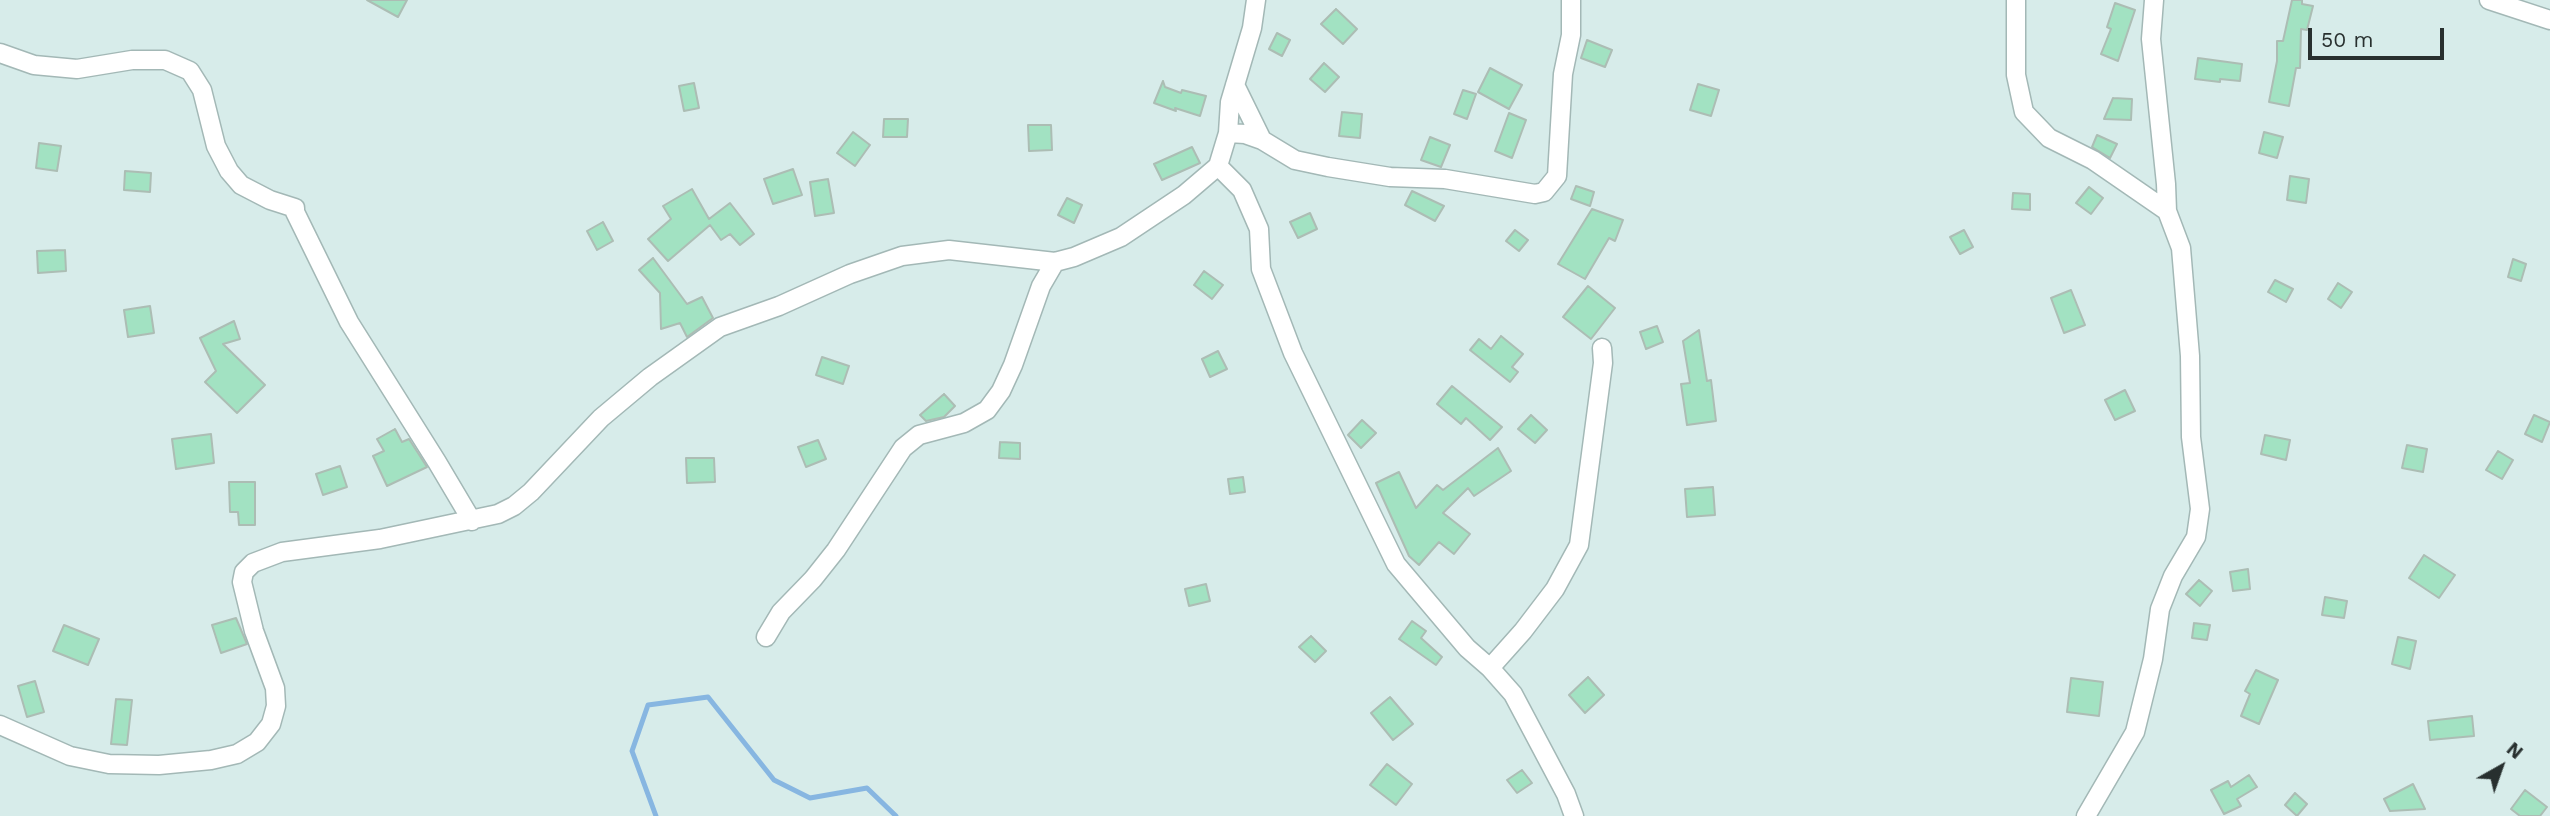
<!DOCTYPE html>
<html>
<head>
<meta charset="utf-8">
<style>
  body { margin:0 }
  #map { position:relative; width:2550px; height:816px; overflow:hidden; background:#d7ecea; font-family:"Work Sans",sans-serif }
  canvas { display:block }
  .north { position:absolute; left:2466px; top:732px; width:70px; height:70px; -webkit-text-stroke:5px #d7ecea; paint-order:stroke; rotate:40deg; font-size:19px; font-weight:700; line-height:28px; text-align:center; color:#28302f }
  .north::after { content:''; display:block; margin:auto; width:24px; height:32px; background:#28302f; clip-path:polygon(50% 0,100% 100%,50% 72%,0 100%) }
  .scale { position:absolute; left:2308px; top:28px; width:136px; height:32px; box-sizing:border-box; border:4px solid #28302f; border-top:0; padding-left:9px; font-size:21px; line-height:24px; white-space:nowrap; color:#28302f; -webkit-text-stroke:5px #d7ecea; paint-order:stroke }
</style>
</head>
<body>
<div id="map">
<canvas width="2550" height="816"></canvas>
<div class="north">N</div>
<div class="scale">50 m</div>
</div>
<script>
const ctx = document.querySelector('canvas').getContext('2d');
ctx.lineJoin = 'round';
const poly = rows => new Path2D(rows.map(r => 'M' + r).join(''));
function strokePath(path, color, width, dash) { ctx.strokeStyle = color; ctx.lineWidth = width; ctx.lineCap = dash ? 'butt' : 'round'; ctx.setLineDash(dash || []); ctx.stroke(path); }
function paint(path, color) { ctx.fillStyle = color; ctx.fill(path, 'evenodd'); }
strokePath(poly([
  [656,816,632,751,648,705,708,697,774,780,810,798,867,788,896,816]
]), '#87b6e1', 5);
const building = poly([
  [367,0,407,0,398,17,367,0],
  [2292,0,2302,0,2302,4,2313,6,2307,30,2301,29,2300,68,2296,68,2289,106,2269,102,2277,61,2277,41,2283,41,2292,0],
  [2115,3,2135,10,2118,61,2101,54,2111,29,2107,27,2115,3],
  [1336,9,1357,29,1343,44,1321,24,1336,9],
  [1277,33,1290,40,1282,56,1269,49,1277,33],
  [1587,40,1612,50,1605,67,1581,58,1587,40],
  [2198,58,2242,64,2240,81,2220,79,2220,82,2195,79,2198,58],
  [1324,63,1339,77,1325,92,1310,79,1324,63],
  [1490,68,1522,85,1509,109,1478,92,1490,68],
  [1163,81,1165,87,1181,93,1182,90,1206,96,1200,116,1175,108,1176,111,1154,103,1163,81],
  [694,83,699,108,684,111,679,86,694,83],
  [1698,84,1719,90,1711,116,1690,110,1698,84],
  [1463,90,1476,94,1467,119,1454,114,1463,90],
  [2113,98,2132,99,2131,120,2104,119,2113,98],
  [1342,112,1362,114,1360,138,1339,136,1342,112],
  [1509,113,1526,120,1512,158,1495,151,1509,113],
  [884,119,908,119,907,137,883,137,884,119],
  [1028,125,1051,125,1052,150,1029,151,1028,125],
  [853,132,870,145,855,166,837,153,853,132],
  [2264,132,2283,137,2277,158,2259,153,2264,132],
  [2097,135,2117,144,2110,158,2092,147,2097,135],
  [1430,137,1450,145,1441,167,1421,160,1430,137],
  [39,143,61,146,57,171,36,168,39,143],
  [1192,147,1200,163,1162,180,1154,164,1192,147],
  [793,169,802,195,773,204,764,179,793,169],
  [125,171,151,173,150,192,124,190,125,171],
  [2290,176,2309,179,2306,203,2287,200,2290,176],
  [828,179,834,213,815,216,810,182,828,179],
  [1576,186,1594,192,1590,206,1571,199,1576,186],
  [2089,187,2103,198,2091,214,2076,203,2089,187],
  [692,189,709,219,730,203,754,234,740,245,730,234,721,240,710,225,668,261,648,239,671,219,663,206,692,189],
  [1412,191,1444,206,1435,221,1405,205,1412,191],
  [2013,193,2030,194,2030,210,2012,209,2013,193],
  [1067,198,1082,205,1074,223,1058,215,1067,198],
  [1592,209,1623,220,1615,241,1609,238,1585,279,1558,264,1592,209],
  [1310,213,1317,229,1298,238,1290,222,1310,213],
  [603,222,613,241,597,250,587,231,603,222],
  [1515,230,1528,240,1519,251,1506,241,1515,230],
  [1964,230,1973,247,1960,254,1950,237,1964,230],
  [65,250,66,271,38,273,37,251,65,250],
  [653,258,687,304,702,297,713,318,687,337,680,323,661,329,660,293,639,270,653,258],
  [2513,259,2526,264,2521,281,2508,277,2513,259],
  [1204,271,1223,285,1212,299,1194,285,1204,271],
  [2275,280,2293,289,2286,302,2268,292,2275,280],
  [2338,283,2352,292,2341,308,2328,299,2338,283],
  [1588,286,1615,308,1591,339,1563,317,1588,286],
  [2071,290,2085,325,2064,333,2051,298,2071,290],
  [150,306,154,333,128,337,124,310,150,306],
  [234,321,240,339,223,344,265,385,237,413,205,382,216,371,200,338,234,321],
  [1657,326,1663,342,1646,349,1640,332,1657,326],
  [1699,330,1707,381,1711,380,1716,421,1687,425,1681,384,1690,383,1683,341,1699,330],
  [1501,336,1523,354,1512,367,1518,372,1510,382,1470,350,1479,339,1491,349,1501,336],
  [1218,351,1227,369,1210,377,1202,359,1218,351],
  [822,357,849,366,843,384,816,375,822,357],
  [1452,386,1502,427,1490,440,1466,418,1461,424,1437,404,1452,386],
  [2125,390,2135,411,2115,420,2105,400,2125,390],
  [944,394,955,406,944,417,926,421,920,415,944,394],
  [1531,415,1547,430,1535,443,1518,429,1531,415],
  [2534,415,2550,422,2542,442,2525,434,2534,415],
  [1362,420,1376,433,1361,448,1348,435,1362,420],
  [395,429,402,442,409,439,427,467,387,486,373,456,384,451,377,439,395,429],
  [211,434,214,463,176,469,172,439,211,434],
  [2265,435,2290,440,2286,460,2261,454,2265,435],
  [818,440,826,459,806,467,798,447,818,440],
  [1000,442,1020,443,1020,459,999,458,1000,442],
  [2407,445,2427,449,2423,472,2402,468,2407,445],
  [1498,448,1511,471,1474,496,1468,488,1443,513,1470,534,1454,554,1439,542,1419,565,1409,556,1376,483,1399,472,1416,508,1437,485,1443,490,1498,448],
  [2498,451,2513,460,2502,479,2486,470,2498,451],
  [686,458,714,458,715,482,687,483,686,458],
  [340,466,347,487,323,495,316,474,340,466],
  [1243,477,1245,492,1230,494,1228,479,1243,477],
  [229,482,255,482,255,525,239,525,238,512,230,512,229,482],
  [1713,487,1715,515,1687,517,1685,489,1713,487],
  [2424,555,2455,575,2439,598,2409,578,2424,555],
  [2248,569,2250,589,2233,591,2230,572,2248,569],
  [2199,580,2212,591,2200,606,2186,594,2199,580],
  [1206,584,1210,601,1189,606,1185,589,1206,584],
  [2325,597,2347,601,2344,618,2322,615,2325,597],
  [236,618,247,644,221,653,212,625,236,618],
  [1412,621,1426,631,1421,638,1442,657,1436,665,1399,639,1412,621],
  [2194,623,2210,625,2207,640,2192,638,2194,623],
  [64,625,99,639,88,665,53,651,64,625],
  [1311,636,1326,651,1315,662,1299,647,1311,636],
  [2398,637,2416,641,2410,669,2392,664,2398,637],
  [2256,670,2278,680,2259,724,2241,716,2250,694,2245,691,2256,670],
  [1588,677,1604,695,1585,713,1569,695,1588,677],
  [2071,678,2103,682,2099,716,2067,712,2071,678],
  [35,681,44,712,27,717,18,686,35,681],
  [1390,697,1413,724,1393,740,1371,713,1390,697],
  [116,699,132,700,127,745,111,744,116,699],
  [2472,716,2474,736,2430,740,2428,721,2472,716],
  [1387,764,1412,784,1396,805,1370,785,1387,764],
  [1522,770,1532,783,1517,793,1507,780,1522,770],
  [2249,775,2257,787,2237,799,2241,806,2224,814,2211,790,2228,781,2231,787,2249,775],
  [2413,784,2425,809,2390,811,2384,799,2413,784],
  [2525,790,2547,807,2540,816,2520,816,2511,809,2525,790],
  [2295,793,2307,804,2297,816,2285,805,2295,793]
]);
paint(building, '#a2e2c2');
strokePath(building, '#acbdb4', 2);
const minor = poly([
  [2016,0,2016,75,2024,112,2049,138,2093,160,2167,211],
  [2489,0,2550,20],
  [0,53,34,65,77,69,132,60,165,60,190,71,202,90,216,146,229,171,241,185,270,200,295,208,295,212,349,322,437,462,472,521],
  [1235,85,1262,140],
  [1228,133,1245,134,1262,140,1295,160,1328,167,1390,177,1445,179,1535,194,1544,192,1557,176,1563,74,1571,35,1571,0],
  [1218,166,1242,190,1259,229,1261,269,1293,353,1396,564,1467,648,1490,668,1513,694,1566,794,1574,816],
  [766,637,781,612,813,579,836,550,903,448,919,435,964,423,987,410,1001,391,1013,365,1041,286,1055,262],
  [1490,668,1523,631,1555,589,1579,545,1603,363,1602,348],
  [0,725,70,756,109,764,159,765,211,760,237,754,257,742,271,724,276,706,275,688,254,631,242,582,244,572,253,563,282,552,380,539,498,514,514,506,531,492,601,418,650,377,720,327,779,306,850,274,902,256,949,250,1055,262,1074,257,1121,237,1184,195,1218,166,1228,133,1230,102,1252,28,1256,0],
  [2086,816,2135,732,2153,659,2160,609,2173,576,2196,537,2200,509,2191,437,2190,356,2181,248,2167,211,2166,184,2151,39,2154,0]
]);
strokePath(minor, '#a3b8b6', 21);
strokePath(minor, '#fff', 18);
</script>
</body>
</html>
